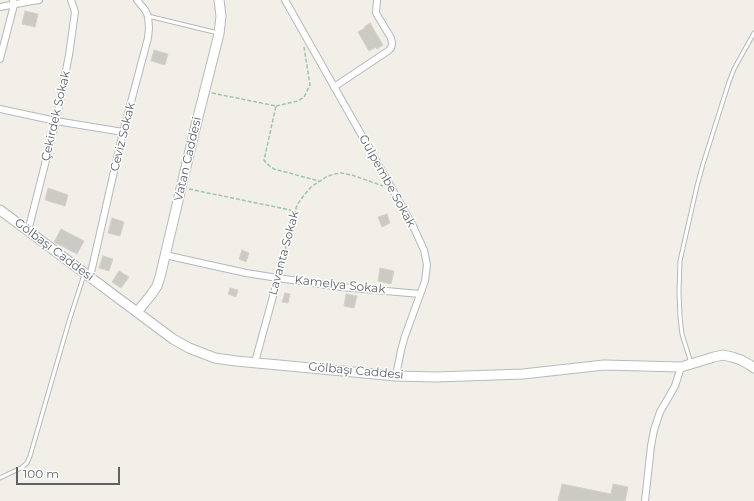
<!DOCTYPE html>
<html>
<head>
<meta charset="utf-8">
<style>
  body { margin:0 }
  #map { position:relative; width:754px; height:501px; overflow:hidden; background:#f1efe8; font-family:Montserrat,sans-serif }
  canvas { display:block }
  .scale { position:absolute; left:16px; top:467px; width:104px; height:18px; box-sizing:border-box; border:2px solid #5f6368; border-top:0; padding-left:5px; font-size:12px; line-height:14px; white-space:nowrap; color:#5f6368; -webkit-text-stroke:3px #fff; paint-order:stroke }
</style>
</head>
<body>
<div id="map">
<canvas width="754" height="501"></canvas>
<div class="scale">100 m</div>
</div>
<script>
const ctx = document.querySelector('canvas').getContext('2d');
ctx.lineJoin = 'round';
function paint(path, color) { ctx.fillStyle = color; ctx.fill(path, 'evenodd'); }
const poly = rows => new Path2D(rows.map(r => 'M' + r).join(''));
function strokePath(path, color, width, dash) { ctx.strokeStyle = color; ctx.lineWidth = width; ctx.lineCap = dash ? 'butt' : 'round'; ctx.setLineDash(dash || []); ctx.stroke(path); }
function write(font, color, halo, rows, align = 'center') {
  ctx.font = font + ' Montserrat,sans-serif'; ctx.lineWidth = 3; ctx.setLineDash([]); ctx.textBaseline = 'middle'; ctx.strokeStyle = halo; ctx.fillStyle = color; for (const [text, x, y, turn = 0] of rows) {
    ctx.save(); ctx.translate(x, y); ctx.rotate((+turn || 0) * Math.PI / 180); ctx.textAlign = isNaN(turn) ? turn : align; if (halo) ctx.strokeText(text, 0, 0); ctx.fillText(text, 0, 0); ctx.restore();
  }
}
const building = poly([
  [25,11,38,14,35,27,22,24,25,11],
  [370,23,383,45,377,49,376,47,369,51,358,32,365,28,364,27,370,23],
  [154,50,168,54,165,65,151,61,154,50],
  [48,188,68,195,65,206,45,200,48,188],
  [387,214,390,223,382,227,378,217,387,214],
  [112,218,124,222,120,236,108,233,112,218],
  [61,229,84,241,77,254,54,242,61,229],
  [242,250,249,253,246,262,239,259,242,250],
  [103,256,113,259,109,271,99,268,103,256],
  [380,268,394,271,391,284,378,281,380,268],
  [119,271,129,277,121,288,112,282,119,271],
  [230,288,238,290,236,297,228,294,230,288],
  [285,293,290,294,288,303,282,302,285,293],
  [346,294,357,296,354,308,344,306,346,294],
  [562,484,611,494,613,484,628,487,625,501,558,501,562,484]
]);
paint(building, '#cccac5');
strokePath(building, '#d6d1c6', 1);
const lane = poly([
  [148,16,218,33],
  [691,363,682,334,680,317,679,292,680,261,697,186,703,164,722,104,729,82,734,69,754,33],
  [0,478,21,468,27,463,30,456,70,318,84,275]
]);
const street = poly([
  [285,0,391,187,413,226,424,250,427,265,425,281,405,336,401,350,396,376],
  [0,7,32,1,39,0],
  [0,59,14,5,13,0],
  [334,87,388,51,391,48,392,44,391,38,376,13,377,0],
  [0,109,56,121,123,132],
  [28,231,56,121,69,55,75,12,71,0],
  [165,255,246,273,278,278,341,287,420,294],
  [90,277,123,132,148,38,149,28,148,16,145,10,137,0],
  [255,362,278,278],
  [645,501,651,446,654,430,660,412,675,386,681,367]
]);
const secondary = poly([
  [0,210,173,339,189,348,215,358,236,361,396,376,436,377,523,374,604,365,681,367,714,357,723,355,732,357,741,360,750,365,754,368],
  [137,312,151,295,157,286,160,277,195,129,219,34,221,16,219,0]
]);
strokePath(lane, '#b5b8bc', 5);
strokePath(street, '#b5b8bc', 8);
strokePath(secondary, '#b6babf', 11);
strokePath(poly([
  [212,93,276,106,264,160,267,164,274,169,319,181],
  [276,106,298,101,304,97,310,85,304,47],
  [189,189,295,211],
  [279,273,297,205,304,195,311,187,326,177,334,174,341,173,352,175,383,186]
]), '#9cc7a9', 1.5, [4, 2]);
strokePath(lane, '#fff', 3);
strokePath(street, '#fff', 6);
strokePath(secondary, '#fff', 9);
write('12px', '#5f6368', '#fff', [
  ["Çekirdek Sokak",56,116,-77],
  ["Ceviz Sokak",123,137,-76],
  ["Vatan Caddesi",188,159,-77],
  ["Gülpembe Sokak",387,181,61],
  ["Gölbaşı Caddesi",54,250,37],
  ["Lavanta Sokak",284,253,-75],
  ["Kamelya Sokak",340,285,6],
  ["Gölbaşı Caddesi",356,371,5]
]);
</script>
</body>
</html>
